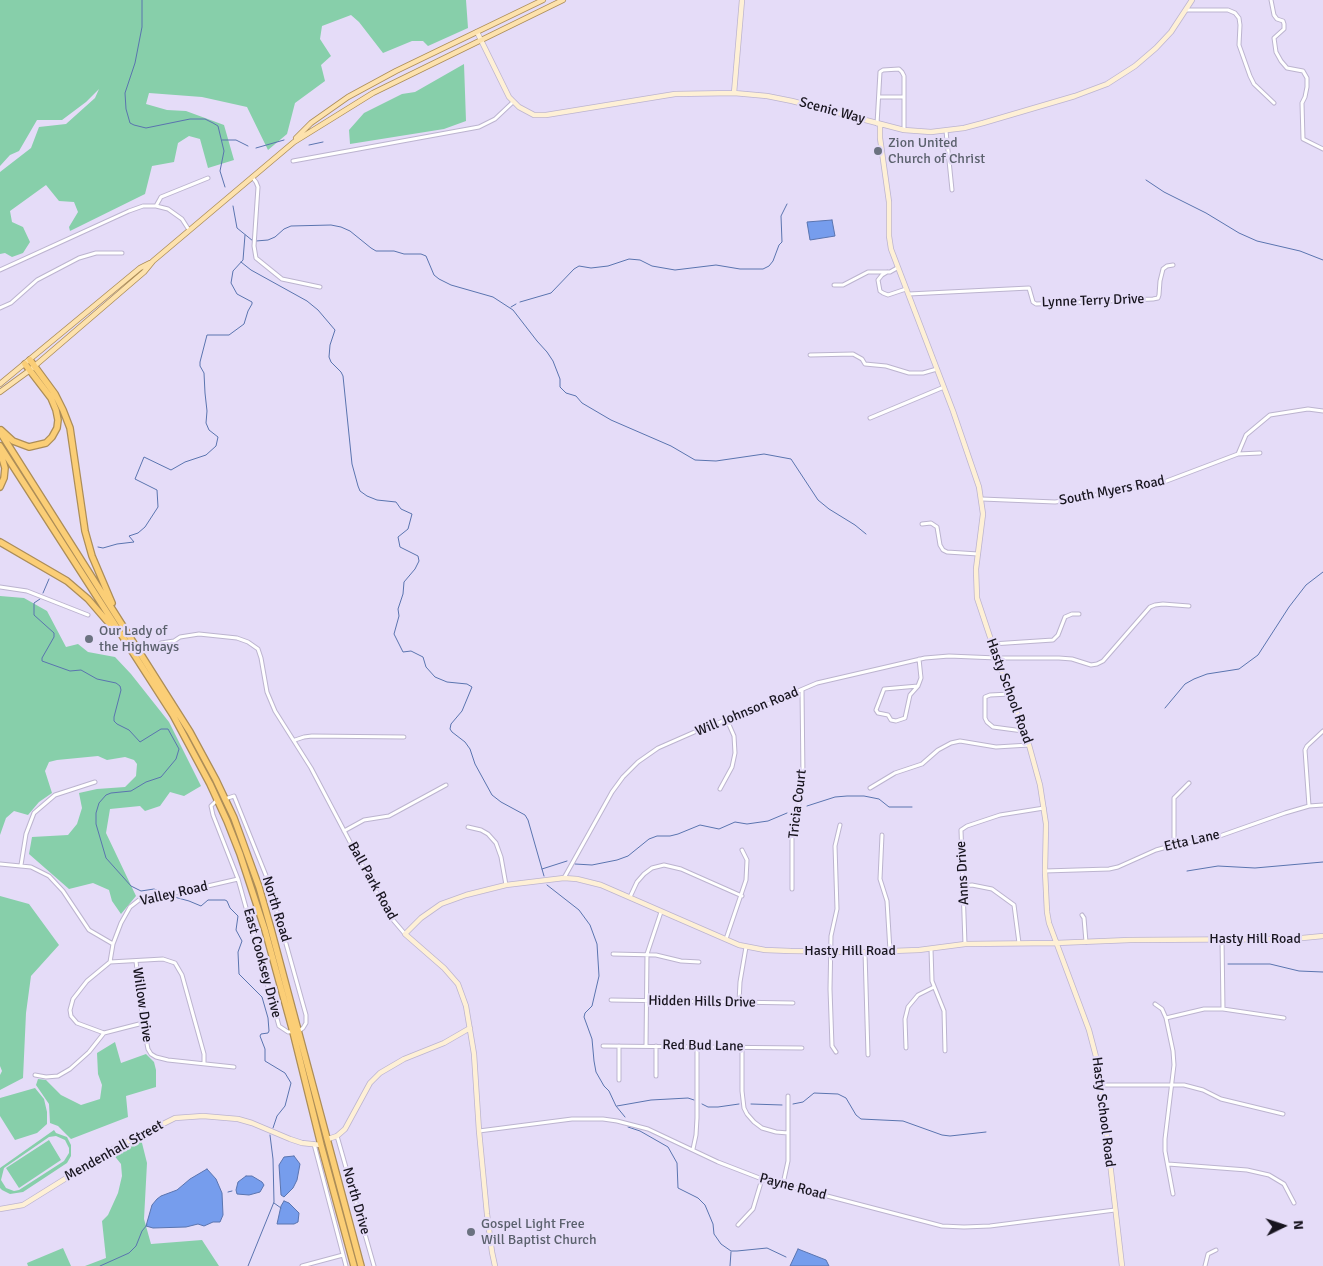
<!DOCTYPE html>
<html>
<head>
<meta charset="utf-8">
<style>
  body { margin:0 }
  #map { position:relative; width:1323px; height:1266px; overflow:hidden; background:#e5dcf8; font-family:Signika,sans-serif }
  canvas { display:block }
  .north { position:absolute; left:1258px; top:1201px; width:50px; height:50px; -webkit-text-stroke:4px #e5dcf8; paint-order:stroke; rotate:86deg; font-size:14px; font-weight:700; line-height:20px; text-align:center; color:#18151f }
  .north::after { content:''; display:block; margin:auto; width:18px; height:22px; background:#18151f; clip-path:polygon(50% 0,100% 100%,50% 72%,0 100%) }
</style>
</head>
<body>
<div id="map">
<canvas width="1323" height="1266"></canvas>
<div class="north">N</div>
</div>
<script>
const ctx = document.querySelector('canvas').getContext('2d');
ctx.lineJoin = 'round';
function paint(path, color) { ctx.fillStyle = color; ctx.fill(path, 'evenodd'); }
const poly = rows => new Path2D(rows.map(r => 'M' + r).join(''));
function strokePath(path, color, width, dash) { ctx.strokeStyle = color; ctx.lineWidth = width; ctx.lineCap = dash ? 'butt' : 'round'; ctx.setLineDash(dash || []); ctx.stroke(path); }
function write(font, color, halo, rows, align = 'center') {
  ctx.font = font + ' Signika,sans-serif'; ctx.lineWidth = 4.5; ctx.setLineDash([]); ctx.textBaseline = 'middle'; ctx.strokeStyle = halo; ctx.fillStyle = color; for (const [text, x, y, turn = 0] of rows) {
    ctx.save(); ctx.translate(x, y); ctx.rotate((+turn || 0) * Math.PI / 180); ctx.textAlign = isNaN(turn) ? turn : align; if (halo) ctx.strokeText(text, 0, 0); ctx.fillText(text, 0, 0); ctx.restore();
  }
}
paint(poly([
  [0,0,466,0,468,28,428,46,423,41,412,41,383,53,359,22,351,15,322,26,320,39,331,56,321,65,325,81,295,103,287,134,268,150,247,107,202,97,149,93,146,104,167,110,186,111,224,125,234,160,208,168,200,139,189,136,178,143,174,162,152,166,145,194,70,231,69,227,78,212,74,202,59,201,46,185,10,211,12,222,23,227,30,242,23,253,12,257,5,253,0,254,0,172,31,148,39,127,66,124,95,98,99,89,86,102,62,120,37,120,19,151,10,155,0,166],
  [464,64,466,121,444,129,350,144,349,130,364,113,402,94,415,92],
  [0,596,24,598,47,611,66,647,78,644,88,652,115,657,131,674,169,722,201,786,184,796,170,792,160,806,145,811,140,806,110,809,106,833,136,896,121,914,112,901,109,890,93,883,69,889,29,854,32,837,68,835,77,824,82,808,79,793,97,789,125,787,136,776,137,764,134,760,125,757,107,760,98,756,57,760,49,762,45,771,52,793,39,802,28,815,14,811,6,818,0,835],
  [0,896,29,904,59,945,31,976,26,1013,23,1078,0,1090,0,1075,2,1071,0,1066],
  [115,1042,121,1063,146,1054,154,1062,156,1070,156,1087,126,1096,128,1117,71,1139,58,1126,50,1123,49,1104,36,1085,38,1079,46,1080,61,1095,81,1105,100,1099,102,1085,98,1074,97,1053],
  [35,1088,44,1099,47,1112,47,1124,37,1133,15,1140,0,1116,0,1098],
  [54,1130,56,1133,67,1137,71,1145,71,1156,67,1163,23,1192,10,1194,2,1190,0,1188,0,1168],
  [56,1136,65,1140,69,1148,69,1153,64,1161,19,1190,14,1191,6,1188,1,1180,4,1168,49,1137],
  [141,1139,147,1163,144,1219,151,1244,202,1240,219,1266,85,1266,106,1258,102,1221,108,1215,118,1193,122,1176,121,1164,113,1154],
  [49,1140,61,1160,19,1188,6,1168],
  [63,1248,71,1266,28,1266,27,1263]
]), '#87cfaa');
const water = poly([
  [832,220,835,236,810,240,807,222,832,220],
  [294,1156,300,1164,297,1180,293,1188,284,1197,281,1195,279,1165,284,1157,294,1156],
  [207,1169,216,1179,222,1193,223,1215,220,1222,213,1222,204,1226,198,1224,186,1227,153,1228,146,1226,152,1205,157,1199,161,1196,177,1190,190,1179,207,1169],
  [246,1176,252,1176,262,1182,264,1185,260,1192,249,1195,237,1194,236,1190,238,1182,246,1176],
  [284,1201,289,1203,299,1213,298,1222,294,1224,277,1224,281,1206,284,1201],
  [798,1249,826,1260,829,1266,790,1266,798,1249]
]);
paint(water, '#769ded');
strokePath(water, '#5a74af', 1);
strokePath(poly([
  [142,0,142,27,135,63,125,93,126,109,130,123,134,125,146,128,190,119,205,119,213,123,218,126,224,151,220,171,225,187],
  [222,140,236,140,248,146],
  [309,145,323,142],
  [256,148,284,140],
  [1146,180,1164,192,1206,213,1239,233,1257,241,1300,251,1323,260],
  [233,206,237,228,253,241],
  [256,241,268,240,275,237,284,229,291,226,331,225,341,227,350,231,371,248,376,251,394,251,404,254,421,254,426,256,434,275,439,279,451,285,493,297,513,310,537,341,547,352,553,361,560,379,560,387,566,393,576,396,582,403,611,420,671,446,695,460,716,461,764,454,791,459,818,500,829,509,855,525,866,534],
  [241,262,251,270,307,301,318,310,335,330,330,345,329,357,331,362,341,372,343,376,352,464,358,486,360,491,367,496,377,500,396,502,401,509,412,514,408,529,398,537,400,547,418,556,419,561,415,569,404,582,403,594,398,609,399,616,394,634,403,652,411,651,423,657,426,667,435,677,447,682,467,684,472,687,462,711,451,724,450,729,452,732,465,742,470,749,475,764,492,795,501,802,525,815,528,820,544,876],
  [520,302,551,293,574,269,579,266,591,268,608,266,629,259,640,260,652,266,675,270,716,265,740,269,763,269,769,266,773,261,779,245,782,242,781,216,787,204],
  [511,307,516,304],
  [98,547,103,548,117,544,134,542,129,536,138,533,145,527,158,507,157,490,135,479,144,457,171,470,185,462,206,455,216,446,218,437,209,430,206,423,207,411,205,393,204,373,200,366,200,362,207,335,229,335,244,324,248,311,252,304,252,302,237,294,231,283,233,271,243,260,245,235],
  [43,593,49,579],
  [40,599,34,603,34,615,54,633,54,637,42,658,42,661,70,671,81,670,97,679,116,683,120,686,121,690,114,717,114,721,117,724,129,730,140,742,161,729,168,729,179,749,176,759,161,777,146,782,131,791,111,793,106,795,99,803,96,813,96,824,106,858,131,886,141,891,154,889,162,892],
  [1165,708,1185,684,1194,679,1207,674,1239,669,1258,655,1289,607,1306,585,1323,572],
  [807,806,835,797,847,796,864,796,879,799,889,807,912,807],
  [575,864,592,865,617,860,628,856,649,839,657,836,670,836,678,834,700,825,719,829,735,822,747,824,768,821,787,813],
  [542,869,567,861],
  [1187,871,1218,866,1255,868,1323,862],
  [547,885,579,910,590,925,597,944,599,976,592,1006,585,1013,584,1017,592,1039,594,1061,596,1072,604,1086,609,1091,616,1106,625,1117],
  [167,895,189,901,201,906,208,900,225,900,227,901,230,908,238,916,236,930,242,941,238,952,239,974,262,997,268,1018,269,1031,268,1033,261,1034,260,1036,265,1049,265,1061,285,1073,291,1083,285,1106,277,1116,273,1128],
  [1228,964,1270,964,1299,971,1323,972],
  [702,1104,708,1107,718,1107,739,1104],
  [751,1104,782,1105],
  [793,1104,803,1102,814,1093,838,1094,846,1098,856,1115,861,1119,903,1121,942,1135,950,1136,986,1132],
  [617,1106,651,1100,688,1098,694,1100],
  [628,1127,640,1131,668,1147,677,1163,678,1188,698,1198,705,1205,713,1224,714,1234,721,1244,731,1251,737,1251,767,1248,786,1257],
  [228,1192,232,1191],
  [274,1203,281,1208],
  [100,1266,129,1253,136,1246,142,1231,147,1225],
  [248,1266,274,1202,273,1159,270,1135],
  [730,1266,731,1252]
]), '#5a74af', 1);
const street = poly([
  [1271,0,1274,15,1277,19,1283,21,1284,24,1284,29,1274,38,1276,52,1281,61,1287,68,1303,71,1307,78,1307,87,1305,97,1302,103,1303,139,1323,149],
  [1187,10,1228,10,1235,13,1239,18,1240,25,1239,45,1250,76,1254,84,1274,103],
  [879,97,904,97],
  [877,124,880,72,883,70,899,69,902,72,904,76,904,130],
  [946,131,952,190],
  [293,161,479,127,495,119,513,102],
  [252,177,256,182,258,187,254,246,256,258,282,279,320,287],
  [156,206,161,197,208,178],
  [0,270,129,211,143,206,156,206,168,209,182,219,189,230],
  [887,272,882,275,878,280,880,291,883,293,888,295,906,289],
  [834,285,843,285,868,272,890,272,897,268],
  [909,294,1029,288,1033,302,1036,304,1153,299,1158,298,1159,295,1160,281,1163,269,1167,266,1173,265],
  [0,308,11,303,37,280,79,258,96,253,122,253],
  [810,355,853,354,862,359,865,364,886,366,909,373,923,373,937,369],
  [870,418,944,387],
  [1238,454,1246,435,1270,415,1308,409,1323,411],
  [982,499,1055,502,1070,500,1164,482,1238,454,1260,453],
  [922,524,931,523,937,527,940,545,943,550,947,552,978,554],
  [0,587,27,591,88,615],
  [161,643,174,641,180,637,199,634,237,638,248,642,258,649,261,658,267,692,275,711,311,768,388,914,405,934],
  [992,644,1053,640,1058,635,1065,617,1072,614,1079,614],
  [918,686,884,689,876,710,878,713,888,715,891,720,896,721,905,718,910,695,918,686,921,678,919,659],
  [1010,694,990,695,985,697,985,718,987,722,993,727,1023,731],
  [295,740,304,737,312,736,404,737],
  [870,788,895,773,922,764,938,750,951,743,960,741,996,747,1029,745],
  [720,789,732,767,735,753,734,736,727,720],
  [217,800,211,806,213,815,238,879,279,1026,288,1032,299,1031,303,1028,306,1023,306,1015,269,883,234,796,225,799],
  [1309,806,1305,750,1307,746,1323,731],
  [468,827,481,830,488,834,496,843,501,857,506,885],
  [344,831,364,820,389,816,446,785],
  [882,835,880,879,887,901,890,951],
  [1174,845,1174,798,1189,783],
  [0,864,31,867,49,876,63,891,89,930,113,944],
  [21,865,26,834,34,813,55,795,95,782],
  [1045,871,1109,869,1118,867,1156,850,1174,845,1214,838,1285,813,1309,806,1323,805],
  [564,878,612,792,623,777,638,762,658,748,699,730,763,706,817,683,925,658,949,656,997,658,1059,658,1072,659,1091,665,1097,664,1103,661,1150,607,1155,605,1163,604,1189,606],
  [963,886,972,885,992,889,1014,905,1019,943],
  [792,889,792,837,795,820,802,792,803,777,802,690],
  [630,897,637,882,644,874,652,868,664,865,681,869,742,896],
  [1082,915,1084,918,1086,942],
  [726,939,746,880,747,860,742,850],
  [1222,939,1223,1009],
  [965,944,961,830,967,826,1000,815,1044,808],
  [931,949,932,981,944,1011,945,1051],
  [865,952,868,1055],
  [613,954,656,955,681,961,699,962],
  [136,961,143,1023,148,1049,151,1054,156,1057,168,1060,234,1067],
  [110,962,163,959,175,963,182,975,204,1054,204,1063],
  [611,1000,793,1003],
  [739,1002,740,982,746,947],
  [1155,1004,1162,1009,1166,1018,1173,1051,1174,1065,1165,1139,1165,1151,1173,1194],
  [1166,1018,1204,1009,1223,1009,1284,1018],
  [104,1033,77,1023,71,1016,70,1010,73,999,87,981,110,962,113,944,121,923,130,907,139,900,145,897,186,891,238,879],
  [104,1033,143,1023],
  [603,1046,802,1048],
  [619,1046,619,1080],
  [646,1046,647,954,661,912],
  [656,1046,656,1076],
  [742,1047,742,1091,744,1108,747,1114,754,1122,762,1128,776,1132,788,1133],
  [906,1048,905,1019,908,1007,918,995,934,987],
  [836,1052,832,1046,830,989,831,936,837,909,835,846,840,825],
  [35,1075,46,1077,58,1076,70,1069,89,1052,104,1033],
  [1102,1085,1184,1085,1203,1090,1221,1099,1283,1114],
  [479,1131,572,1119,603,1119,617,1121,648,1129,718,1162,762,1179,942,1226,964,1227,990,1226,1115,1210],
  [337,1136,374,1266],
  [314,1144,346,1266],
  [693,1149,696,1135,697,1118,697,1046],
  [1168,1164,1247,1170,1269,1175,1284,1184,1294,1203],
  [783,1184,788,1161,788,1096],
  [738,1225,753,1209,762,1179],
  [302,1266,343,1255],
  [1205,1266,1208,1254,1216,1250]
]);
const secondary = poly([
  [477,32,509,97,519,107,534,115,546,115,675,94,734,93,767,96,792,101,904,130,931,132,964,128,983,123,1075,96,1107,84,1135,66,1156,48,1171,32,1192,0],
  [734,93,742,0],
  [880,124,880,138,889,202,889,236,891,249,953,411,979,487,983,514,976,569,977,598,997,658,1029,745,1040,785,1046,824,1045,871,1047,912,1049,923,1089,1030,1099,1068,1122,1266],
  [328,1139,337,1136,345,1129,370,1083,380,1073,404,1059,444,1043,470,1028],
  [0,1209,23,1205,113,1149,175,1118,203,1116,238,1119,252,1123,290,1139,302,1143,321,1145],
  [495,1266,492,1252,487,1214,479,1131,474,1054,466,1006,458,984,444,968,405,934,421,918,441,904,466,895,506,885,564,878,577,879,601,885,739,945,765,950,791,951,865,952,919,950,965,944,1056,943,1130,940,1292,939,1323,936]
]);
const primary = poly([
  [296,138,311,123,348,97,396,71,543,0],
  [0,384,140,268,150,263],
  [0,392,30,370,144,272,153,261,294,142,373,93,563,0]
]);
const highway = poly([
  [30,360,55,394,63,410,70,428,85,531,92,556,112,603],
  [1,430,13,441,29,447,46,443,52,437,57,428,58,420,56,410,51,398,25,364],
  [0,432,190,732,216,780,234,818,259,887,271,929,361,1266],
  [0,446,173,715,210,784,227,821,240,854,265,930,293,1032,321,1145,354,1266],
  [0,451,5,468,4,478,0,487],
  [0,542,67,581,88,599,113,628]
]);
strokePath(street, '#bcb4cf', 5);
strokePath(secondary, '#bcb4cf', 6);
strokePath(primary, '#ac8d58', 6);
strokePath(highway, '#ac8d58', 8);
strokePath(street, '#fff', 3);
strokePath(secondary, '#fef0d6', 4.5);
strokePath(primary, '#fde2ad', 4.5);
strokePath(highway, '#fbce76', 5.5);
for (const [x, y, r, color] of [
  [878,151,5,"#6b7280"],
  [89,639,5,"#6b7280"],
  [471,1232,5,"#6b7280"]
]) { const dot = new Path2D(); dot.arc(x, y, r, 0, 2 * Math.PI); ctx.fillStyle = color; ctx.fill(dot); strokePath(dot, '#e5dcf8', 2); }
write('14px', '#18151f', '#e5dcf8', [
  ["Scenic Way",832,111,15],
  ["Lynne Terry Drive",1093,301,-2],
  ["South Myers Road",1112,491,-11],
  ["Hasty School Road",1009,691,70],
  ["Will Johnson Road",747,712,-22],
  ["Tricia Court",798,804,-83],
  ["Etta Lane",1192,841,-13],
  ["Anns Drive",963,873,-93],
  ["Ball Park Road",372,881,61],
  ["Valley Road",174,894,-13],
  ["North Road",276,909,73],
  ["Hasty Hill Road",1255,939],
  ["Hasty Hill Road",850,951],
  ["East Cooksey Drive",262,963,75],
  ["Hidden Hills Drive",702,1002,1],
  ["Willow Drive",142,1005,82],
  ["Red Bud Lane",703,1046,1],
  ["Hasty School Road",1103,1112,83],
  ["Mendenhall Street",114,1151,-29],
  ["Payne Road",793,1187,15],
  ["North Drive",356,1201,74]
]);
write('14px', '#5b616d', '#e5dcf8', [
  ["Zion United",888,143],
  ["Church of Christ",888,159],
  ["Our Lady of",99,631],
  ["the Highways",99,647],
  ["Gospel Light Free",481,1224],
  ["Will Baptist Church",481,1240]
], 'left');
</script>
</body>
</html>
